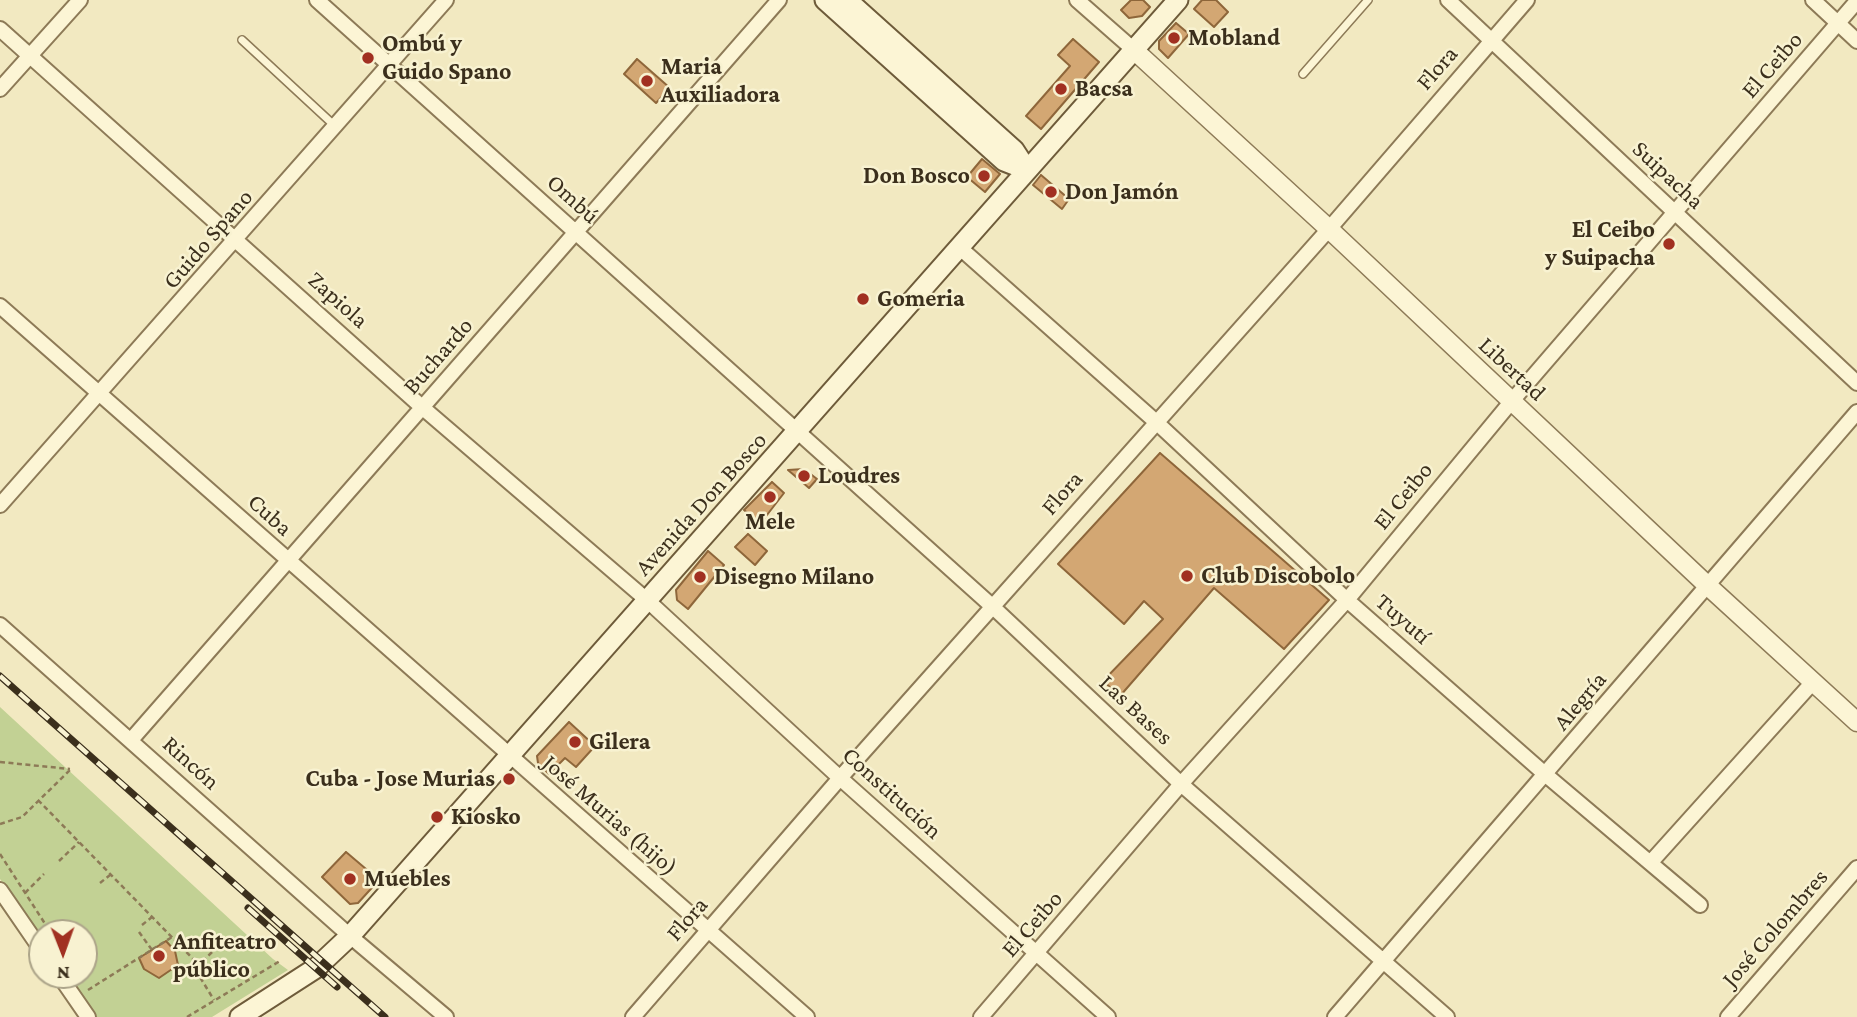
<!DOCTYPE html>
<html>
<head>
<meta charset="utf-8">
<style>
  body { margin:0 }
  #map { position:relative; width:1857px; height:1017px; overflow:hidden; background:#f2e9c1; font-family:"Crimson Pro",serif }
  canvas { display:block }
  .north { position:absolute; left:28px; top:919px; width:70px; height:70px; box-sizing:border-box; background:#f8f2d1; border:2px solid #aca489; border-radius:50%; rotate:179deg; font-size:19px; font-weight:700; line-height:28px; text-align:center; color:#3b2f1c }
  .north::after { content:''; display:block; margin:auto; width:24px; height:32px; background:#a13021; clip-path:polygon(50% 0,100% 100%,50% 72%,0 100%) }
</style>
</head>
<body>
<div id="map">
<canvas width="1857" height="1017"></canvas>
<div class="north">N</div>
</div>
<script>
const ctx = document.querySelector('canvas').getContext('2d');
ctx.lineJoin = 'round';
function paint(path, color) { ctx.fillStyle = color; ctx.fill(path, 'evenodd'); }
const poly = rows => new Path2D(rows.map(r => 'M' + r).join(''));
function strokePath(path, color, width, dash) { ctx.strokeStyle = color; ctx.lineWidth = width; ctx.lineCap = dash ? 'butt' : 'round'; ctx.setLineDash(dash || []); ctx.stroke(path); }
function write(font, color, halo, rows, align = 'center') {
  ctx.font = font + ' "Crimson Pro",serif'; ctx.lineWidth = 5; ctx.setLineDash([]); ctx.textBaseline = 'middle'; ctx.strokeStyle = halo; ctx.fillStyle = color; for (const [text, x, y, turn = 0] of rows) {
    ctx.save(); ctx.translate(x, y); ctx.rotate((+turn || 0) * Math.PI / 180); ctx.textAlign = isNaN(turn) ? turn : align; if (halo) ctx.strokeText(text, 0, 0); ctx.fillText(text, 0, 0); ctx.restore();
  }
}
paint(poly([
  [0,707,273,959,288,970,212,1017,95,1017,66,975,84,975,84,933,42,933,42,940,0,879]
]), '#c2d194');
const building = poly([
  [1131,0,1143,0,1150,7,1142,16,1129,18,1121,10,1131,0],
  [1202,0,1216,0,1228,12,1214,27,1194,9,1202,0],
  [1176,23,1189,34,1168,58,1159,49,1159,41,1176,23],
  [1073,39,1099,62,1041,129,1026,116,1070,66,1058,55,1073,39],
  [637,59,670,88,656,103,624,74,637,59],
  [982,159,1000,174,985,192,967,177,982,159],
  [1041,175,1069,199,1062,209,1033,185,1041,175],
  [1160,453,1329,600,1284,649,1214,588,1120,696,1103,681,1163,619,1144,601,1124,624,1058,564,1160,453],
  [804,469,817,479,809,488,788,470,804,469],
  [772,482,784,493,760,524,744,510,772,482],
  [748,534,767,551,755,565,735,547,748,534],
  [708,551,724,565,688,609,677,600,676,590,708,551],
  [569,722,595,746,576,767,565,758,549,774,538,763,537,756,569,722],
  [346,852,379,880,358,903,350,904,322,877,346,852],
  [166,941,175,951,178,965,159,978,144,969,139,958,166,941]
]);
paint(building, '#d3a773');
strokePath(building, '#8e663a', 2);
const service = poly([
  [242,40,336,127],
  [1303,74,1368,0]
]);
const minor = poly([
  [317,0,993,607,1181,784,1447,1017],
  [1077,0,1134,50],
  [1448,0,1857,383],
  [1813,0,1857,41],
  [0,29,423,408,648,601,840,778,1108,1017],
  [0,89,80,0],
  [959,247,1155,421,1347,600,1546,775,1700,905],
  [0,306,807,1017],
  [0,505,446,0],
  [0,625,350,936,446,1017],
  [131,740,779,0],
  [1651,862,1813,682],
  [0,890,42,951],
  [59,975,88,1017],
  [633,1017,840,778,1329,229,1527,0],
  [981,1017,1181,784,1347,600,1511,402,1857,1],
  [1335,1017,1857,412],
  [1728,1017,1857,868]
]);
const tertiary = poly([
  [1134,50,1329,229,1708,586,1857,722]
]);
const secondary = poly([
  [825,0,1004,161,1027,170],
  [847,0,1014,150,1027,170],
  [240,1017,316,968,350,936,1178,0]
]);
strokePath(service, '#8d7a57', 10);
strokePath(minor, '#8d7a57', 18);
strokePath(tertiary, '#8d7a57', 21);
strokePath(secondary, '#6e5b3a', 23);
strokePath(poly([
  [0,762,70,769],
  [38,800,199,965],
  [0,824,22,817,71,769],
  [0,854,51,933],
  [59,861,79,842],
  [100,883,110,875],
  [25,893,44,874],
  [142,925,152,917],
  [139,932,152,950],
  [212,952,195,969,214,1000],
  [88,990,172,937],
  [187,1017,280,961]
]), '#8d7a57', 2.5, [5, 3.5]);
strokePath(service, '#fcf5d5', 7);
strokePath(minor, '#fcf5d5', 14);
strokePath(tertiary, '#fcf5d5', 18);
strokePath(secondary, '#fcf5d5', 19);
const rail = poly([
  [0,676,385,1017],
  [248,908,337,987]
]);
strokePath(rail, '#3b2f1c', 7);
strokePath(rail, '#f8f2d1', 4.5, [13]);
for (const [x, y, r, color] of [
  [1174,38,7,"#a13021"],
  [368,58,7,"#a13021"],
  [647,81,7,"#a13021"],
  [1061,89,7,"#a13021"],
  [984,176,7,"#a13021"],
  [1051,192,7,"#a13021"],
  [1669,244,7,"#a13021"],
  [863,299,7,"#a13021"],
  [804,476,7,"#a13021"],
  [770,497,7,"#a13021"],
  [1187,576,7,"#a13021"],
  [700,577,7,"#a13021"],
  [575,742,7,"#a13021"],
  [509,779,7,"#a13021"],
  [437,817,7,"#a13021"],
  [350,879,7,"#a13021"],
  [159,956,7,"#a13021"]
]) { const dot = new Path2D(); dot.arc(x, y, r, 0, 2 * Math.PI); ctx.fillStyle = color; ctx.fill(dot); strokePath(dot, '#f8f2d1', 2.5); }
write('bold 24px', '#3b2f1c', '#f8f2d1', [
  ["Mobland",1188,38],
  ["Ombú y",382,44],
  ["Guido Spano",382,72],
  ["Maria",661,67],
  ["Auxiliadora",661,95],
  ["Bacsa",1075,89],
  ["Don Bosco",970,176,"right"],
  ["Don Jamón",1065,192],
  ["El Ceibo",1655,230,"right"],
  ["y Suipacha",1655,258,"right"],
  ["Gomeria",877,299],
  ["Loudres",818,476],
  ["Mele",770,522,"center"],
  ["Club Discobolo",1201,576],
  ["Disegno Milano",714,577],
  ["Gilera",589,742],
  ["Cuba - Jose Murias",495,779,"right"],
  ["Kiosko",451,817],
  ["Muebles",364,879],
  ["Anfiteatro",173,942],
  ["público",173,970]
], 'left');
write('24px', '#3b2f1c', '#f8f2d1', [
  ["El Ceibo",1772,65,-49],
  ["Flora",1437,68,-49],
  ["Suipacha",1668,175,43],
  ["Ombú",573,199,42],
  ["Guido Spano",208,239,-49],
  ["Zapiola",338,300,42],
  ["Buchardo",438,356,-49],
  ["Libertad",1512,369,43],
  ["Flora",1062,493,-49],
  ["El Ceibo",1403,496,-51],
  ["Avenida Don Bosco",701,504,-48],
  ["Cuba",270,515,42],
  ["Tuyutí",1403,619,41],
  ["Alegría",1580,701,-50],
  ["Las Bases",1136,710,43],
  ["Rincón",191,763,42],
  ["Constitución",892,793,42],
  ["José Murias (hijo)",610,815,41],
  ["Flora",687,919,-49],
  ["El Ceibo",1032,924,-49],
  ["José Colombres",1775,928,-49]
]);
</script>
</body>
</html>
